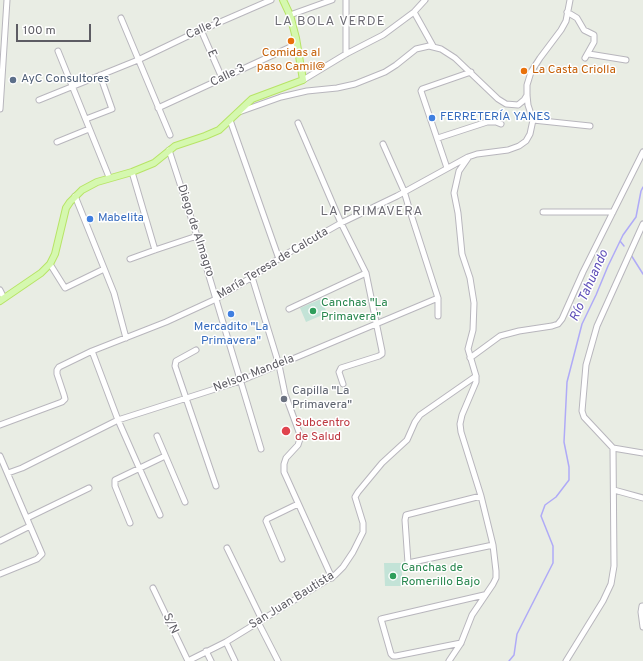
<!DOCTYPE html>
<html>
<head>
<meta charset="utf-8">
<style>
  body { margin:0 }
  #map { position:relative; width:643px; height:661px; overflow:hidden; background:#e9ede4; font-family:Overpass,sans-serif }
  canvas { display:block }
  .scale { position:absolute; left:16px; top:24px; width:75px; height:18px; box-sizing:border-box; border:2px solid #5d5c63; border-top:0; padding-left:5px; font-size:12px; line-height:14px; white-space:nowrap; color:#5d5c63; -webkit-text-stroke:3px #fff; paint-order:stroke }
</style>
</head>
<body>
<div id="map">
<canvas width="643" height="661"></canvas>
<div class="scale">100 m</div>
</div>
<script>
const ctx = document.querySelector('canvas').getContext('2d');
ctx.lineJoin = 'round';
function paint(path, color) { ctx.fillStyle = color; ctx.fill(path, 'evenodd'); }
const poly = rows => new Path2D(rows.map(r => 'M' + r).join(''));
function strokePath(path, color, width, dash) { ctx.strokeStyle = color; ctx.lineWidth = width; ctx.lineCap = dash ? 'butt' : 'round'; ctx.setLineDash(dash || []); ctx.stroke(path); }
function write(font, color, halo, rows, align = 'center') {
  ctx.font = font + ' Overpass,sans-serif'; ctx.lineWidth = 3; ctx.setLineDash([]); ctx.textBaseline = 'middle'; ctx.strokeStyle = halo; ctx.fillStyle = color; for (const [text, x, y, turn = 0] of rows) {
    ctx.save(); ctx.translate(x, y); ctx.rotate((+turn || 0) * Math.PI / 180); ctx.textAlign = isNaN(turn) ? turn : align; if (halo) ctx.strokeText(text, 0, 0); ctx.fillText(text, 0, 0); ctx.restore();
  }
}
paint(poly([
  [321,299,327,313,306,322,300,308],
  [384,563,401,563,403,586,385,586]
]), '#c3e3d7');
strokePath(poly([
  [620,241,624,246],
  [631,255,643,274],
  [509,661,514,655,517,634,553,563,553,546,541,516,545,505,556,497,569,480,569,467,564,442,567,382,582,324,596,295,608,266,623,235,636,217,641,191,643,187]
]), '#afaaf7', 1.5);
const minor = poly([
  [414,12,433,46],
  [567,12,577,18,584,30,594,35,594,42,585,58],
  [290,15,332,0],
  [121,18,170,135],
  [201,30,222,78],
  [58,51,109,177],
  [346,54,346,0],
  [589,54,626,60],
  [303,80,346,54,383,35,414,12,425,0],
  [39,100,138,60,188,36,271,0],
  [158,108,297,44],
  [0,109,7,0],
  [239,112,281,97,307,91,337,88,355,84,385,72,396,65,416,49,429,46,441,49,455,58,498,99,506,104,518,105,524,100,527,95],
  [86,119,112,109,100,75],
  [230,120,279,259],
  [533,120,590,126],
  [298,123,341,223,366,273,382,351,382,354,379,356,341,368,339,372,343,384],
  [438,138,487,122,496,122,501,124],
  [57,142,89,129],
  [383,144,404,191,409,208,438,298,438,316],
  [169,150,197,236,261,449],
  [447,168,421,91,422,89,471,72],
  [132,172,155,250],
  [75,196,114,293,126,338],
  [543,212,613,212],
  [130,259,155,250,197,236],
  [50,264,65,288,104,269],
  [252,277,279,365,285,394,299,432,300,439,298,445,286,458,284,464,284,472,332,578],
  [0,290,4,298],
  [289,309,366,273],
  [196,350,176,361,175,366,216,486],
  [92,351,118,420,160,515],
  [470,358,500,336,519,331,552,326,558,324,562,319,583,272,643,152],
  [0,425,62,402,65,399,64,395,57,374,57,370,59,367,92,351,166,322,216,299,252,277,281,257,341,223,397,196,468,157,477,154,508,150,519,146,526,141,530,134,533,120,528,105,527,95,527,85,531,72,540,58,561,30,566,21,570,0],
  [157,436,185,502],
  [613,448,643,453],
  [0,456,42,554,37,559,0,574],
  [8,473,22,468,118,420,240,381,438,298],
  [614,490,643,498],
  [481,496,406,515,405,520,408,563,493,545],
  [27,518,89,488],
  [130,523,115,486,115,480,165,456],
  [0,541,30,526],
  [227,548,262,620],
  [282,559,266,521,267,519,298,504],
  [153,588,188,661],
  [643,606,642,606,641,612,643,627],
  [258,622,278,661],
  [226,642,235,661],
  [461,643,396,656,393,656,391,654,381,619,484,595],
  [206,651,211,661],
  [188,661,226,642,335,575,343,567,353,552,363,532,363,523,355,497,358,492,382,463,407,440,415,422,420,415,476,376],
  [449,661,461,643,472,615,493,584,496,578,496,571,493,545,481,496,461,432,460,424,462,415,476,382,476,376,468,349,473,330,474,303,470,278,462,254,458,213,454,193,459,171,468,158],
  [566,661,603,601,611,584,614,566,613,448,584,417,582,411,586,365,597,326,643,224]
]);
const major = poly([
  [0,301,41,273,50,264,55,254,66,208,70,202,82,190,97,182,132,172,154,163,175,146,205,136,219,130,252,99,303,80,296,38,290,15,283,0]
]);
strokePath(minor, '#b8b6bd', 7);
strokePath(major, '#b7e466', 8);
strokePath(minor, '#fff', 5);
strokePath(major, '#d5f8af', 6);
for (const [x, y, r, color] of [
  [291,41,4,"#e8710a"],
  [524,71,4,"#e8710a"],
  [13,80,4,"#5c6f8a"],
  [432,118,4,"#3f7fe0"],
  [90,219,4,"#3f7fe0"],
  [313,311,4,"#2e9e5b"],
  [231,314,4,"#3f7fe0"],
  [284,399,4,"#6b7280"],
  [286,431,5,"#e0444e"],
  [393,576,4,"#2e9e5b"]
]) { const dot = new Path2D(); dot.arc(x, y, r, 0, 2 * Math.PI); ctx.fillStyle = color; ctx.fill(dot); strokePath(dot, '#fff', 1.5); }
write('12px', '#5d5c63', '#fff', [
  ["Calle 2",204,29,-24],
  ["E",211,54,67],
  ["Calle 3",228,76,-26],
  ["Diego de Almagro",195,231,72],
  ["María Teresa de Calcuta",273,264,-31],
  ["Nelson Mandela",254,374,-21],
  ["San Juan Bautista",292,601,-32],
  ["S/N",170,624,64]
]);
write('12px', '#c56008', '#fff', [
  ["Comidas al",291,54],
  ["paso Camil@",291,68],
  ["La Casta Criolla",532,71,"left"]
]);
write('12px', '#4e5e75', '#fff', [
  ["AyC Consultores",21,80]
], 'left');
write('12px', '#366cbe', '#fff', [
  ["FERRETERÍA YANES",440,118],
  ["Mabelita",98,219],
  ["Mercadito \"La",231,328,"center"],
  ["Primavera\"",231,342,"center"]
], 'left');
write('12px', '#27864d', '#fff', [
  ["Canchas \"La",321,304],
  ["Primavera\"",321,318],
  ["Canchas de",401,569],
  ["Romerillo Bajo",401,583]
], 'left');
write('12px', '#5b616d', '#fff', [
  ["Capilla \"La",292,392],
  ["Primavera\"",292,406]
], 'left');
write('12px', '#be3a42', '#fff', [
  ["Subcentro",295,424],
  ["de Salud",295,438]
], 'left');
ctx.letterSpacing = '1px';
write('13px', '#6e6d75', '#fff', [
  ["LA BOLA VERDE",330,22],
  ["LA PRIMAVERA",372,212]
]);
ctx.letterSpacing = '0px';
write('italic 13px', '#5e4fb8', '#fff', [
  ["Río Tahuando",590,286,-66]
]);
</script>
</body>
</html>
